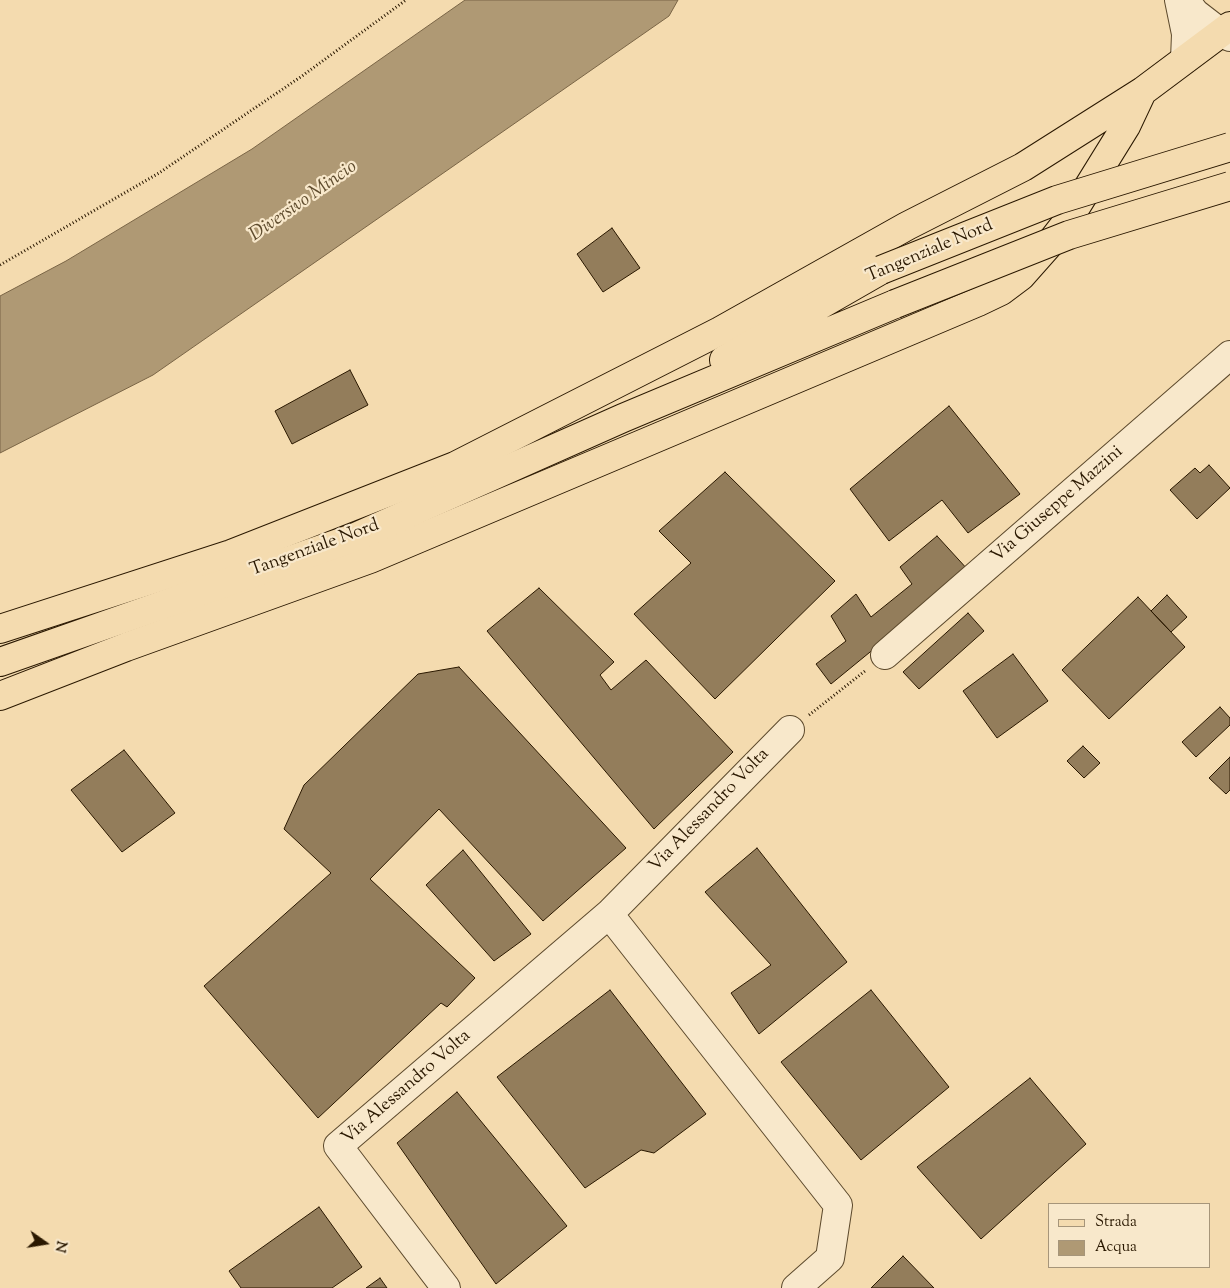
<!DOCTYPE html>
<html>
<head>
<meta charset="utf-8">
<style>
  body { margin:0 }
  #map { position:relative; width:1230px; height:1288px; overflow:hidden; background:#f4dbaf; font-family:"Sorts Mill Goudy",serif }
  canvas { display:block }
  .legend { position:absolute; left:1048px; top:1203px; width:162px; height:65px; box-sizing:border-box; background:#f8e8cb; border:1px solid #a6957a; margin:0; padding:6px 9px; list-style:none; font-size:15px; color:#2a1800 }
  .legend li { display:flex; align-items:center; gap:10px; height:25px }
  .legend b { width:25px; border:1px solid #a6957a }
  .north { position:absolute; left:20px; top:1218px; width:50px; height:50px; -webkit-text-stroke:4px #f8e8cb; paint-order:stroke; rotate:103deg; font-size:14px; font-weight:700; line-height:20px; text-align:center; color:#2a1800 }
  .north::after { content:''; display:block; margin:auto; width:18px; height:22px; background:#2a1800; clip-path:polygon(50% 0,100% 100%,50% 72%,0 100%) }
</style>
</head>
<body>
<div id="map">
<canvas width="1230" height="1288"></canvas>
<ul class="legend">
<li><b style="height:6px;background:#f4dbaf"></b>Strada</li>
<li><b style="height:14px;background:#af9974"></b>Acqua</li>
</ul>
<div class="north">N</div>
</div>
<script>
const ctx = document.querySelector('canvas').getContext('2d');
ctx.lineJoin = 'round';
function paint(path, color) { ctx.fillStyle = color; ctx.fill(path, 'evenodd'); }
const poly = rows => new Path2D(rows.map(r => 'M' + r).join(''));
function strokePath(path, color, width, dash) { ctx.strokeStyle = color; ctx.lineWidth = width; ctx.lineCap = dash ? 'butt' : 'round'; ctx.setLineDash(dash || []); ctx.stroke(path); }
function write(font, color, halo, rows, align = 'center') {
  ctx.font = font + ' "Sorts Mill Goudy",serif'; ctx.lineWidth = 4.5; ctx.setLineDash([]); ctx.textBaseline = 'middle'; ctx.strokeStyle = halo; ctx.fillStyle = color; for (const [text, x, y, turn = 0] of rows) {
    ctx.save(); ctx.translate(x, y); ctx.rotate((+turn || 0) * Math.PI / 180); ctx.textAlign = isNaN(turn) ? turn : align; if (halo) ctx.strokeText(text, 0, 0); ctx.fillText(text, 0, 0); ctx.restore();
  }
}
const water = poly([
  [465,0,678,0,669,16,153,375,0,453,0,296,66,261,252,149,465,0]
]);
paint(water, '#af9974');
strokePath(water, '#7a6546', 1);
const building = poly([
  [612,228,640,268,603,292,577,254,612,228],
  [350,370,368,405,292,444,275,411,350,370],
  [949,406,1020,494,968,533,942,500,889,541,850,489,949,406],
  [1209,465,1230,488,1197,519,1170,490,1195,468,1200,473,1209,465],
  [725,472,835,581,715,699,634,614,691,563,659,531,725,472],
  [937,536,969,571,831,684,816,664,846,641,831,616,856,594,871,617,912,584,900,567,937,536],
  [539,588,614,662,600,675,611,690,646,660,733,752,654,829,487,631,539,588],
  [1167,595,1187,617,1171,632,1151,611,1167,595],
  [1138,597,1185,647,1109,719,1062,670,1138,597],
  [968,613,984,631,919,689,903,672,968,613],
  [1013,654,1048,701,997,738,963,691,1013,654],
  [459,667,626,848,543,921,439,809,370,879,475,978,447,1007,441,1003,318,1118,204,986,331,873,284,829,304,785,418,674,459,667],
  [1220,707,1230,718,1230,725,1196,757,1182,742,1220,707],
  [1083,746,1100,763,1084,778,1067,761,1083,746],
  [124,750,175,813,122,852,71,790,124,750],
  [1230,757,1230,790,1226,794,1209,778,1230,757],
  [757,848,847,962,759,1034,731,993,771,965,705,892,757,848],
  [463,850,531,934,494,961,426,885,463,850],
  [610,990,706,1114,654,1153,641,1150,585,1188,497,1077,610,990],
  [871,990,949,1087,861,1160,781,1062,871,990],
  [1030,1078,1086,1144,981,1239,917,1167,1030,1078],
  [457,1092,567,1226,496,1284,397,1143,457,1092],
  [319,1207,362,1267,332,1288,241,1288,229,1271,319,1207],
  [903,1256,934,1288,871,1288,903,1256],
  [380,1278,387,1288,366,1288,380,1278]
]);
paint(building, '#937d5b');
strokePath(building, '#2a1800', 1);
const minor = poly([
  [1179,0,1186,34,1185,59],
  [1185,0,1195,13,1221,33,1230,37],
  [885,655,1230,355],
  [609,914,790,730],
  [446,1288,338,1146,609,914,838,1205,830,1258,796,1288]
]);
const major = poly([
  [0,629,231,554,455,466,720,331,907,226,1023,167,1143,91,1230,26],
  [0,696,126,647,370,559,978,302,1001,291,1021,276,1052,241,1066,223,1126,126,1142,92]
]);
const highway = poly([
  [724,360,881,270],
  [0,662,353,538,623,418,895,304]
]);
strokePath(minor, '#5c492c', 30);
strokePath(major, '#2a1800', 30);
strokePath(highway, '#2a1800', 30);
strokePath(poly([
  [0,265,159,173,302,76,406,0],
  [809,715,865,671]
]), '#2a1800', 3, [1, 2.5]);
strokePath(minor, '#f8e8cb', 28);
strokePath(major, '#f4dbaf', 28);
strokePath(highway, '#f4dbaf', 28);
const highwayBridge = poly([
  [881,270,1057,200,1230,147],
  [895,304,1069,235,1230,186]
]);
strokePath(highwayBridge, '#2a1800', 30, []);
strokePath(highwayBridge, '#f4dbaf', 28);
write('18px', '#2a1800', '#f8e8cb', [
  ["Tangenziale Nord",930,252,-23],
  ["Via Giuseppe Mazzini",1058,505,-41],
  ["Tangenziale Nord",315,549,-20],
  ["Via Alessandro Volta",710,811,-46],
  ["Via Alessandro Volta",407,1088,-41]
]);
write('italic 19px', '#5f4c2e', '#f8e8cb', [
  ["Diversivo Mincio",304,202,-35]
]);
</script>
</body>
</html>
